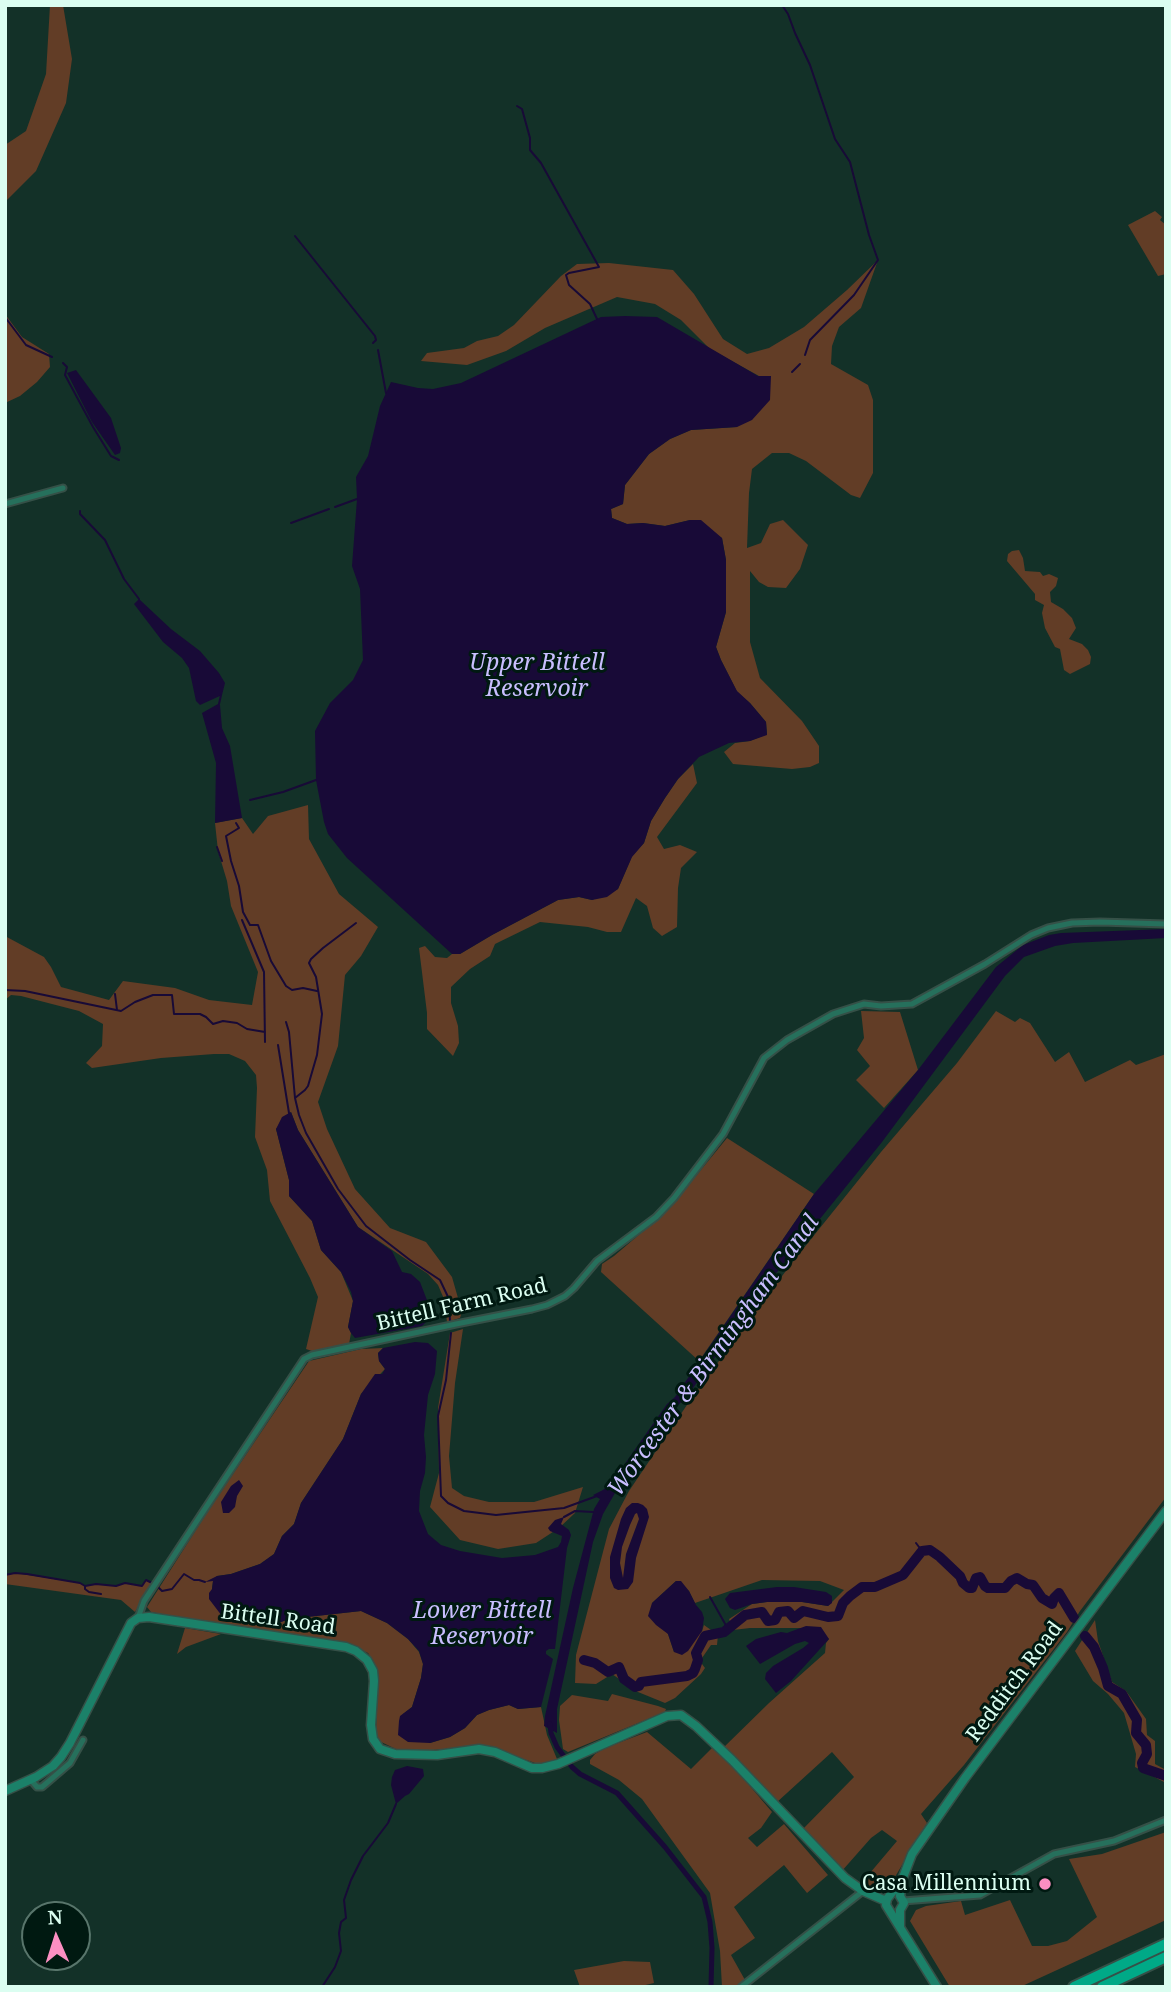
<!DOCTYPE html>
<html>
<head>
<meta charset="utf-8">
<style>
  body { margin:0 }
  #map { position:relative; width:1171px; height:1992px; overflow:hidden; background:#133128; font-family:"Noto Serif",serif }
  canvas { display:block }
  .frame { position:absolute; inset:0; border:7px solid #dbfef1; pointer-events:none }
  .north { position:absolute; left:21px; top:1901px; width:70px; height:70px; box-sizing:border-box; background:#001911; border:2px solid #58756b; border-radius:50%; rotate:357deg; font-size:19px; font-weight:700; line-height:28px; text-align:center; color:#dbfef1 }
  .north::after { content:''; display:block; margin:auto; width:24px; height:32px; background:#fc8fc2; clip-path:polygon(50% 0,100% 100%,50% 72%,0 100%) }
</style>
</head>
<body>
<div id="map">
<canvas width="1171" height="1992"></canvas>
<div class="frame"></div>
<div class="north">N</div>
</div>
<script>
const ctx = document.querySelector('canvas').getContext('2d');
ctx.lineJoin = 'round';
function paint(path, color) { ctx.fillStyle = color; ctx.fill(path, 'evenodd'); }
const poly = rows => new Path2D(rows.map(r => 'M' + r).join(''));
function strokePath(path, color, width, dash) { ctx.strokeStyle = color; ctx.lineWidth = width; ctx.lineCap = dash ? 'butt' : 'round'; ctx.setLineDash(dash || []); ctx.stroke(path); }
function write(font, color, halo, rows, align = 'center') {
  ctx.font = font + ' "Noto Serif",serif'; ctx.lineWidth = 6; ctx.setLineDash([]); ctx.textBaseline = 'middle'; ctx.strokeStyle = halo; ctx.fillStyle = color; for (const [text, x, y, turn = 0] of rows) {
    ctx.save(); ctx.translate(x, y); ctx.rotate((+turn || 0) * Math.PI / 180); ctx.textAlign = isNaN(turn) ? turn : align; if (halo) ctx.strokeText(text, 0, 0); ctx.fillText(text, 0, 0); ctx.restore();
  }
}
paint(poly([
  [50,5,63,5,72,59,66,103,36,171,7,200,5,240,5,145,26,131,46,74],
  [1155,211,1162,217,1160,220,1166,225,1166,274,1158,276,1128,225],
  [878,260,861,308,839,327,832,346,831,364,868,385,873,400,873,473,860,498,851,495,806,461,789,453,772,453,752,469,749,493,747,548,761,543,770,524,783,520,808,545,800,569,786,588,768,587,759,582,750,571,750,642,760,678,802,721,819,746,819,763,810,767,792,769,733,764,724,752,735,743,750,741,767,734,766,722,750,703,737,692,721,660,716,647,726,612,726,560,722,538,690,520,665,526,643,523,627,524,612,518,611,509,623,504,625,485,649,454,670,439,691,430,737,427,759,376,710,349,681,320,655,304,617,297,545,328,506,351,467,365,421,361,427,353,464,348,477,341,498,336,514,325,561,276,577,264,609,263,673,270,694,294,723,339,747,354,769,348,804,327,847,290],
  [5,314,22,337,49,354,50,367,37,382,20,396,5,403],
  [1019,550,1023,558,1025,571,1040,572,1043,576,1049,574,1058,578,1056,586,1050,592,1051,602,1063,609,1072,618,1076,628,1069,639,1082,644,1088,650,1091,657,1090,664,1070,674,1064,670,1060,649,1055,647,1045,628,1042,613,1044,605,1035,600,1035,594,1007,561,1008,554,1012,551],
  [693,764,697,783,657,837,664,849,680,845,697,852,681,868,678,888,677,927,662,936,653,928,647,906,636,898,621,932,607,932,588,927,540,922,495,944,490,956,470,969,451,987,451,1003,458,1026,459,1043,453,1056,427,1029,427,1013,419,948,425,946,435,957,447,958,452,954,460,954,492,935,558,900,579,897,592,900,618,889,632,856,644,843,651,821,665,798,678,779],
  [308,805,309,839,339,894,378,927,361,956,345,975,338,1046,318,1102,327,1129,355,1189,390,1228,426,1242,452,1277,462,1312,460,1318,447,1322,444,1299,438,1285,428,1274,358,1227,298,1130,291,1112,276,1129,289,1180,289,1196,312,1221,321,1250,341,1272,353,1301,348,1327,351,1333,349,1344,315,1352,306,1349,318,1297,310,1278,270,1201,267,1170,255,1137,257,1088,256,1075,245,1061,229,1054,214,1054,161,1058,92,1068,86,1063,102,1046,103,1024,79,1011,21,996,11,995,5,1000,5,936,44,957,51,967,61,987,109,1000,123,981,175,988,209,1000,252,1005,258,972,231,906,227,881,218,851,215,823,242,818,253,834,268,816],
  [861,1011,900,1012,918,1070,884,1108,856,1080,870,1066,857,1050,864,1038],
  [996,1011,1015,1022,1020,1018,1030,1023,1055,1062,1069,1052,1085,1082,1130,1060,1136,1065,1166,1054,1166,1497,1080,1611,1067,1632,964,1765,921,1814,927,1823,889,1887,881,1893,874,1894,859,1886,897,1841,882,1830,871,1838,841,1872,801,1831,854,1777,832,1752,776,1803,722,1749,769,1703,825,1653,826,1643,829,1639,804,1628,750,1628,733,1630,729,1619,752,1604,767,1602,802,1602,828,1606,844,1590,820,1581,762,1580,695,1603,689,1591,676,1581,652,1603,668,1634,674,1652,702,1631,704,1625,718,1635,717,1645,711,1645,702,1658,702,1664,705,1668,701,1674,675,1698,665,1703,638,1692,612,1674,596,1684,575,1683,576,1655,609,1529,629,1491,693,1396,791,1264,881,1152,957,1063],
  [727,1138,814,1194,699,1361,601,1272,602,1264,614,1256,668,1210],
  [463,1329,455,1383,449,1456,452,1488,464,1496,489,1502,534,1502,583,1487,575,1513,559,1528,536,1543,498,1549,460,1540,430,1507,439,1473,438,1408,450,1333],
  [383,1348,378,1353,379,1361,385,1369,361,1394,343,1439,301,1503,294,1524,282,1536,274,1554,260,1564,231,1574,217,1576,213,1581,212,1589,219,1611,228,1621,273,1625,289,1619,361,1611,387,1623,408,1639,419,1652,423,1664,421,1678,412,1707,403,1714,430,1743,450,1737,465,1728,477,1715,489,1710,509,1705,518,1709,541,1707,547,1735,557,1759,541,1765,491,1748,468,1747,422,1751,398,1750,379,1741,376,1734,377,1680,374,1662,368,1653,346,1643,194,1620,151,1612,147,1607,206,1514,309,1361,361,1349],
  [15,1573,80,1583,85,1586,96,1584,116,1586,125,1583,142,1586,146,1580,152,1583,135,1612,121,1600,5,1584,5,1575],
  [1095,1620,1098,1641,1112,1682,1126,1691,1146,1719,1147,1735,1155,1741,1155,1764,1166,1770,1166,1783,1135,1767,1136,1754,1124,1713,1108,1694,1093,1681,1075,1651],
  [185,1628,221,1634,186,1647,177,1654],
  [612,1694,658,1706,666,1709,665,1712,568,1752,563,1749,559,1720,560,1706,572,1695,608,1701],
  [647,1732,691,1769,712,1748,732,1765,772,1812,761,1828,748,1838,757,1847,784,1824,828,1875,807,1893,784,1865,734,1907,755,1938,731,1955,745,1980,735,1987,722,1987,720,1951,710,1893,642,1799,619,1780,590,1764,590,1760,595,1754,605,1748],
  [1166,1832,1166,1920,1020,1987,950,1987,910,1921,916,1910,926,1906,961,1901,965,1915,1010,1900,1032,1946,1048,1946,1067,1941,1097,1917,1069,1859,1102,1854],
  [624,1961,650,1962,654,1983,637,1987,580,1987,574,1970]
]), '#623d26');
paint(poly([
  [625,316,657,317,758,376,771,376,770,400,752,420,737,427,691,430,670,439,649,454,625,485,623,504,611,509,612,518,627,524,643,523,665,526,690,520,701,520,722,538,726,560,726,612,716,647,721,660,737,691,750,703,766,722,767,735,750,741,729,743,699,757,678,779,665,798,651,821,644,843,632,857,618,889,607,897,592,900,579,897,558,900,492,935,460,954,452,954,347,858,328,834,324,822,316,780,315,731,330,703,353,680,363,660,360,589,352,566,357,499,356,477,368,456,380,406,391,382,418,388,433,389,461,383,601,317],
  [76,370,111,418,121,448,120,453,115,455,92,422,67,373],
  [139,599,171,629,200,651,219,673,225,683,222,695,200,705,196,701,189,668,182,658,163,642,134,604],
  [218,704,220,705,222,728,230,746,242,818,215,823,216,763,202,713],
  [1166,929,1166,938,1073,943,1055,946,1024,957,1005,976,882,1142,769,1282,683,1402,680,1403,619,1486,603,1514,593,1542,557,1709,557,1733,544,1726,545,1716,573,1588,594,1509,600,1499,593,1495,603,1490,612,1482,667,1404,675,1397,814,1194,918,1070,996,967,1023,945,1049,935,1061,933],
  [291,1112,298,1130,358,1227,392,1251,402,1272,411,1274,420,1282,430,1308,429,1319,422,1326,355,1338,351,1333,348,1327,353,1301,351,1292,341,1272,321,1250,312,1221,289,1196,289,1180,276,1129,282,1117],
  [415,1342,428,1343,437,1351,435,1374,428,1395,424,1435,426,1457,425,1473,420,1491,419,1511,428,1534,441,1545,460,1551,502,1558,535,1555,558,1547,561,1542,562,1536,550,1531,548,1528,555,1520,564,1517,561,1524,569,1530,571,1535,567,1548,555,1649,549,1649,546,1651,546,1654,553,1659,541,1707,518,1709,509,1705,489,1710,477,1715,465,1728,450,1737,430,1743,408,1742,398,1735,399,1721,400,1716,412,1707,421,1678,423,1664,419,1651,408,1639,387,1623,361,1611,289,1619,273,1625,228,1621,225,1620,209,1599,209,1593,212,1589,213,1581,205,1582,217,1576,231,1574,260,1564,274,1554,282,1536,294,1524,301,1503,343,1439,361,1394,375,1374,382,1374,385,1369,379,1361,378,1353,383,1348],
  [239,1480,243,1486,237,1496,235,1507,229,1513,223,1513,221,1502,231,1486],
  [632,1503,638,1503,643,1505,647,1509,649,1517,636,1558,633,1582,628,1589,618,1590,614,1588,610,1578,610,1557,621,1519,626,1508],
  [637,1513,639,1519,626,1554,623,1578,620,1563,622,1547,630,1525,635,1514],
  [676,1581,681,1581,689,1591,696,1605,702,1612,704,1618,702,1631,688,1651,682,1655,674,1652,668,1634,656,1625,648,1616,652,1603],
  [777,1587,794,1587,826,1592,832,1596,832,1603,828,1606,802,1602,767,1602,752,1604,735,1610,730,1608,725,1599,730,1593],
  [806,1626,821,1627,829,1639,791,1681,776,1693,765,1679,766,1673,773,1666,803,1648,809,1643,805,1641,795,1644,760,1664,746,1646,756,1639,781,1632,787,1633],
  [407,1766,423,1769,424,1776,409,1794,405,1796,396,1804,391,1785,392,1777,395,1770]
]), '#180a37');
strokePath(poly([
  [782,5,788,14,795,33,810,65,835,139,850,162,869,235,878,260,854,295,810,340,805,355],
  [517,106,522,109,530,138,530,150,541,163,599,267,569,273,566,275,569,285,590,304,597,319],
  [295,236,375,336,376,340,373,343],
  [5,317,26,345,52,357],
  [378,350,386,393],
  [63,363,67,367,65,375,93,427,111,456,119,460],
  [792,372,800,364],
  [335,507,357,499],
  [80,511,80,514,105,540,124,579,139,599],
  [291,523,329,509],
  [219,704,221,695],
  [250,800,283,792,316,780],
  [236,823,239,828,226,836,231,861,239,886,243,912,250,925,258,925,271,961,286,986,292,990,303,988,317,991],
  [217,847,222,861],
  [242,920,264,972,265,1042],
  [356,923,323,948,311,959,309,963,316,977,322,1014,317,1055,308,1086,305,1090,295,1098,299,1115,306,1133,338,1189,366,1226,410,1260,440,1280,449,1299,450,1322],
  [5,990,25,991,121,1011,135,1002,153,995,172,995,174,1014,200,1014,206,1017,213,1024,223,1021,237,1023,247,1029,265,1032],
  [115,994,117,1010],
  [286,1022,289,1032,295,1098],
  [278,1045,289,1113],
  [451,1333,446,1380,438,1416,441,1496,448,1503,464,1511,496,1515,564,1508,597,1496],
  [564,1517,575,1511,593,1512],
  [916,1543,922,1551],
  [5,1575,15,1573,27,1574,80,1583,85,1586,96,1584,116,1586,125,1583,142,1586,146,1580,152,1583],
  [85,1586,85,1589,89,1592,101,1594],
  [159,1588,162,1591,172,1589,184,1574,194,1580,199,1580,205,1582],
  [710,1597,728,1629],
  [322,1987,335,1967,341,1951,339,1933,341,1922,346,1918,344,1900,351,1880,363,1856,388,1823,396,1804]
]), '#180a37', 2);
strokePath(poly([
  [550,1724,551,1733,557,1747,572,1767,580,1774,617,1793,665,1847,704,1897,710,1922,712,1948,711,1987]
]), '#180a37', 5);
strokePath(poly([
  [1085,1636,1094,1647,1103,1668,1108,1686,1122,1694,1137,1720,1136,1733,1146,1745,1147,1754,1142,1763,1143,1768,1166,1776],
  [584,1660,595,1663,608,1672,619,1667,624,1679,635,1687,639,1686,641,1682,687,1676,693,1673,695,1669,698,1660,696,1653,705,1636,724,1632,745,1615,762,1612,768,1621,775,1620,779,1612,788,1611,794,1618,803,1611,828,1617,838,1616,843,1603,850,1596,862,1587,875,1587,903,1575,922,1551,930,1550,940,1557,960,1576,963,1583,969,1588,972,1588,976,1578,980,1577,985,1586,988,1588,1005,1588,1011,1581,1017,1578,1027,1584,1033,1585,1042,1598,1052,1604,1054,1598,1059,1593,1074,1618]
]), '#180a37', 10);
const minor = poly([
  [5,504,63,488],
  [138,1618,144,1601,304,1359,312,1355,456,1324,532,1309,547,1305,565,1296,574,1288,597,1261,656,1217,674,1198,723,1134,764,1058,787,1040,833,1014,864,1004,881,1006,912,1004,985,964,1031,935,1048,928,1072,923,1100,922,1166,924],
  [31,1780,37,1787,42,1787,70,1763,83,1740],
  [903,1901,980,1895,1054,1854,1114,1841,1166,1820],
  [741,1987,863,1891]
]);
const secondary = poly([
  [5,1791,36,1777,53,1766,61,1757,70,1743,131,1623,138,1618,149,1617,346,1647,356,1651,367,1660,373,1671,374,1681,371,1725,373,1739,380,1749,395,1754,437,1755,479,1749,495,1752,532,1768,542,1768,558,1764,667,1716,681,1715,696,1726,732,1760,845,1878,863,1891,886,1901],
  [900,1882,887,1899,886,1905,937,1987],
  [900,1927,900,1910,904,1903,900,1896,902,1880,912,1854,965,1778,1166,1511]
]);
const motorway = poly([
  [1074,1987,1166,1944],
  [1102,1987,1166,1957]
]);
strokePath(minor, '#355047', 9);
strokePath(secondary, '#355047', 11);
strokePath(motorway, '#355047', 14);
strokePath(minor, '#26705c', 5);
strokePath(secondary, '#1b8169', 8);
strokePath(motorway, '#00a987', 10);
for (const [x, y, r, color] of [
  [1045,1884,7,"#fc8fc2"]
]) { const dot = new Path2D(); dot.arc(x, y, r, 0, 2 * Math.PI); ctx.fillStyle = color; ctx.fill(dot); strokePath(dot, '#001911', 2.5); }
write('21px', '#dbfef1', '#001911', [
  ["Bittell Farm Road",462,1305,-13],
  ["Bittell Road",278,1620,8],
  ["Redditch Road",1015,1682,-53]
]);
write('21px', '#dbfef1', '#001911', [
  ["Casa Millennium",1031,1884]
], 'right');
write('italic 23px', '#c9beff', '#001911', [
  ["Upper Bittell",537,663],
  ["Reservoir",537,689],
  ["Worcester & Birmingham Canal",714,1356,-54],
  ["Lower Bittell",482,1611],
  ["Reservoir",482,1637]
]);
</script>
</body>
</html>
